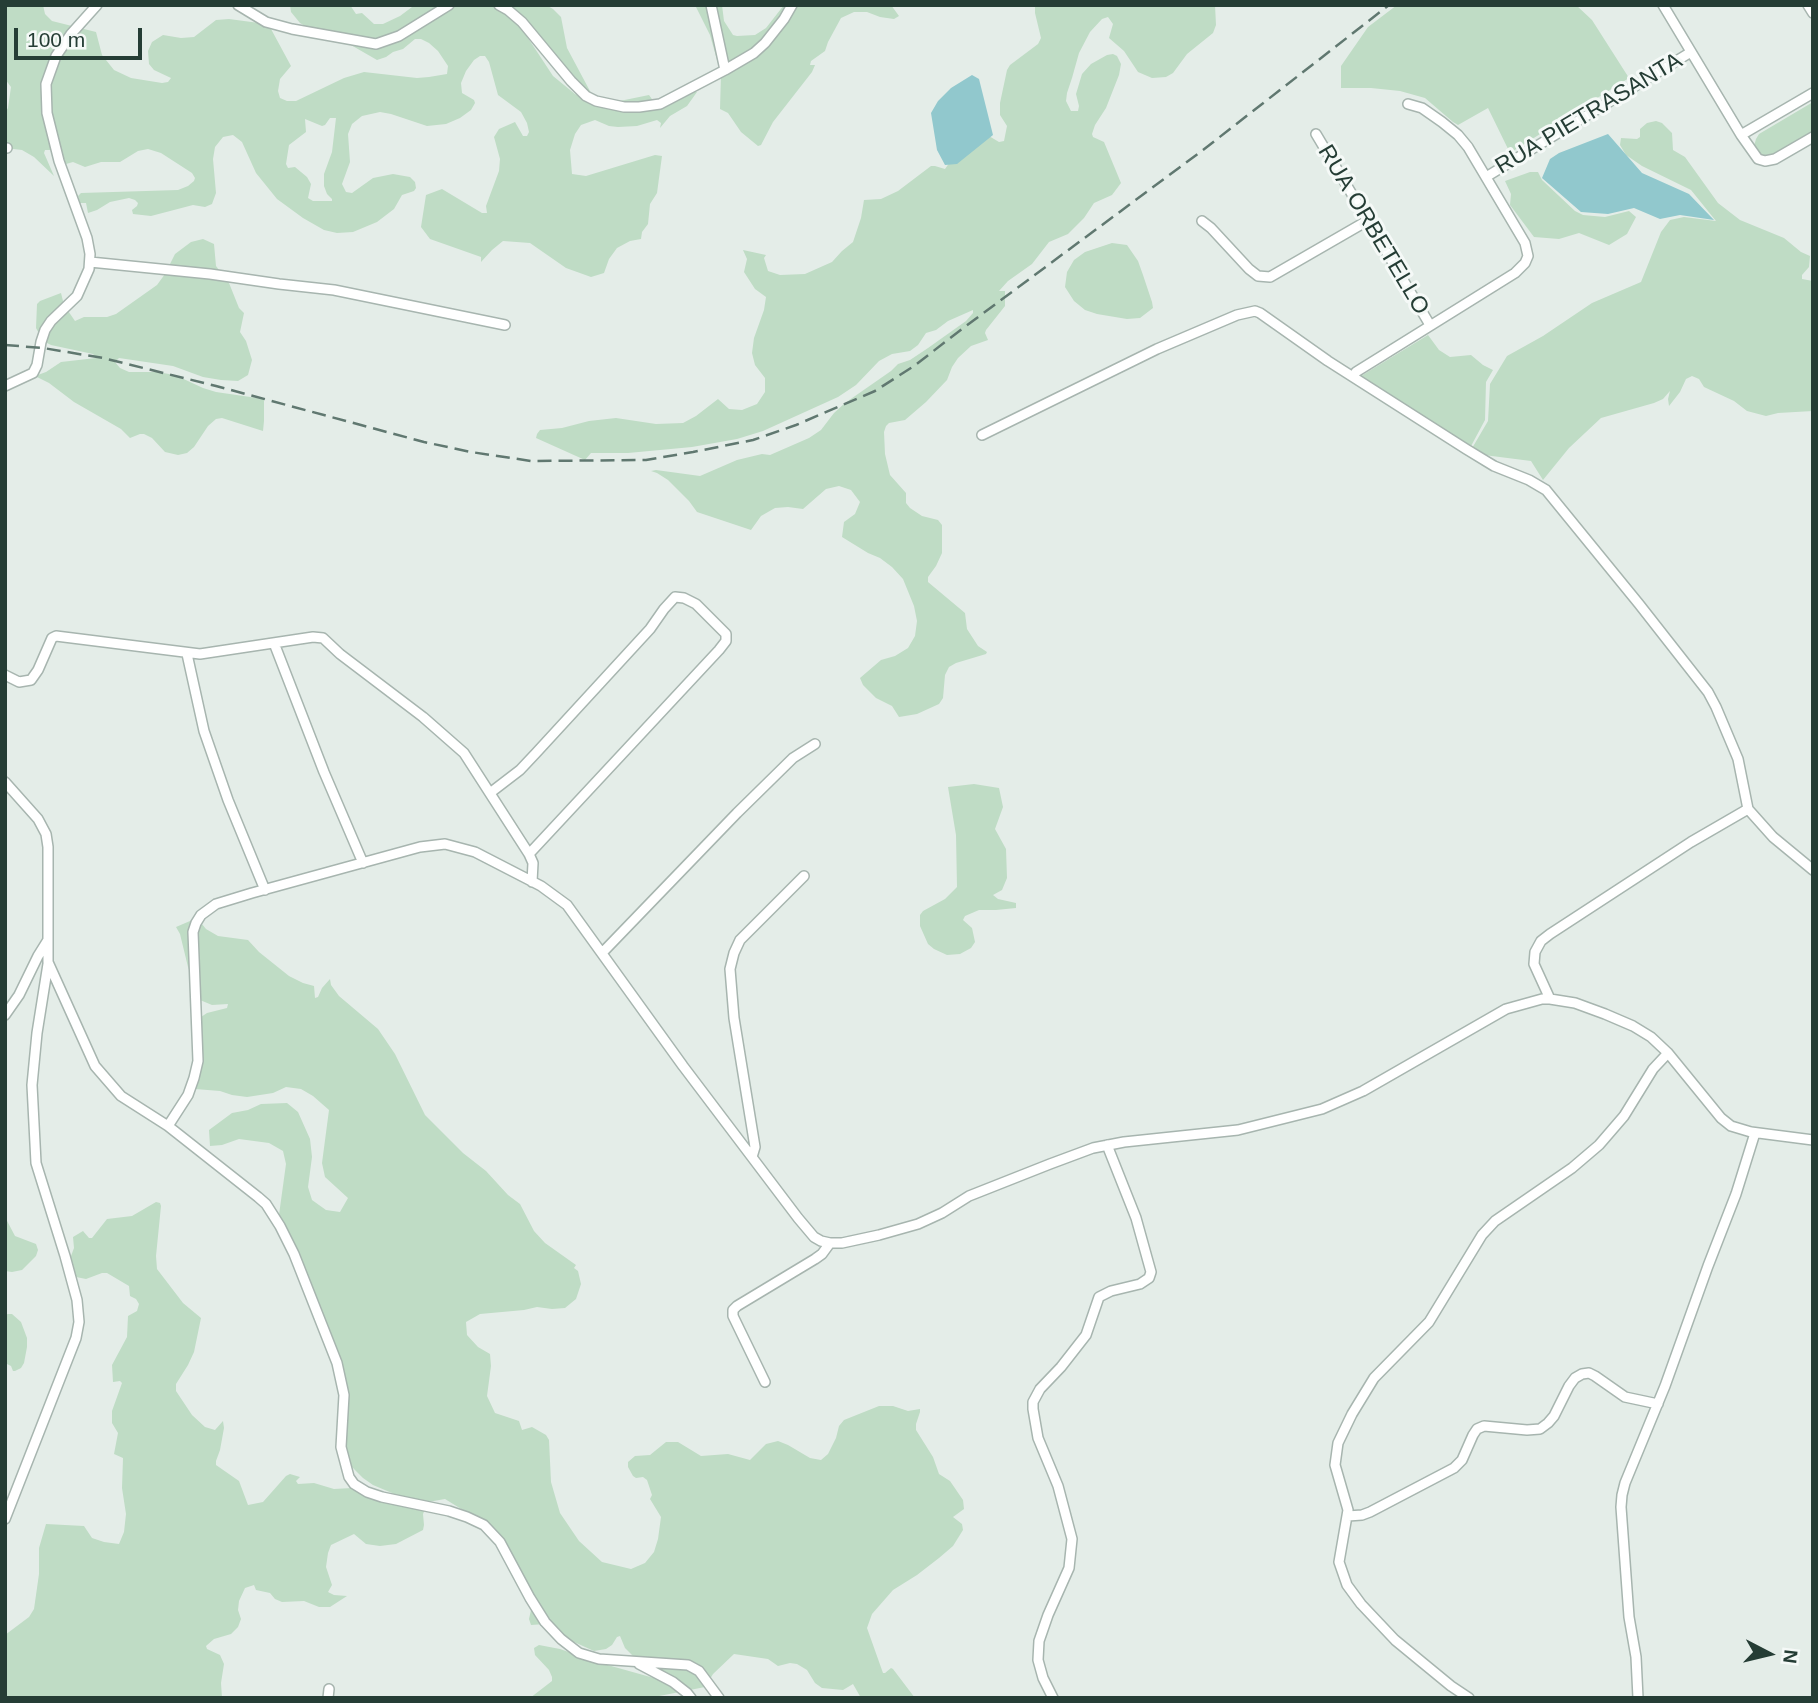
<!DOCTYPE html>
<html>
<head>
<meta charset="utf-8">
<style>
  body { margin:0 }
  #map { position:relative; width:1818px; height:1703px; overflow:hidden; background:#e4ede8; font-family:Arial,sans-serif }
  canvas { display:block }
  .frame { position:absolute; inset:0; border:7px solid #253d35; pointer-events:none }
  .north { position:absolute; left:1734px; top:1619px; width:70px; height:70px; -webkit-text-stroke:5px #f5f9f7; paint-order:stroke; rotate:97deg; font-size:19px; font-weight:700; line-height:28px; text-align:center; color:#253d35 }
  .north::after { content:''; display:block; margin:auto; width:24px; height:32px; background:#253d35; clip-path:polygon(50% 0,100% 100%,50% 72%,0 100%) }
  .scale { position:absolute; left:14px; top:28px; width:128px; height:32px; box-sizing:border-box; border:4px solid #253d35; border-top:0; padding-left:9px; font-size:21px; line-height:24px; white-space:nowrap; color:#253d35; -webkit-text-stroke:5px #f5f9f7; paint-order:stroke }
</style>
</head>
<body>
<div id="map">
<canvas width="1818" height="1703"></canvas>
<div class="frame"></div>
<div class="north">N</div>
<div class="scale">100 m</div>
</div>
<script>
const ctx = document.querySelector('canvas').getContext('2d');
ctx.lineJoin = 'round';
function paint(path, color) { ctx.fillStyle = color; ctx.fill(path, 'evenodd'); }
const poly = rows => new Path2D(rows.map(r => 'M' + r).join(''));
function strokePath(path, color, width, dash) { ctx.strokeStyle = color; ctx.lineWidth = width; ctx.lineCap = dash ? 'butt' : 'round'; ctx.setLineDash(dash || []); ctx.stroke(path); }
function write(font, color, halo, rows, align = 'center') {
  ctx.font = font + ' Arial,sans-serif'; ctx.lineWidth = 6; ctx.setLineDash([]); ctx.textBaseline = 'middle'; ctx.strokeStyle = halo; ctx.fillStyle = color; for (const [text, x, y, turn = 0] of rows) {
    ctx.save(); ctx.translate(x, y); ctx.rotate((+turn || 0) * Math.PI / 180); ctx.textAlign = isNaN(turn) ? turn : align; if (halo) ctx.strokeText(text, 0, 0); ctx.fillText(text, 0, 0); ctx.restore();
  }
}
paint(poly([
  [5,5,43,5,45,14,52,21,96,32,102,55,114,70,131,78,162,83,168,82,171,78,154,70,149,64,148,51,152,42,163,35,181,38,194,37,216,20,229,19,259,23,271,29,291,66,280,79,278,91,280,98,287,101,296,101,344,78,364,72,417,78,429,77,447,74,448,66,438,51,429,43,421,39,415,39,403,49,393,52,386,57,377,60,337,37,312,30,300,23,291,12,290,5,350,5,356,14,362,13,374,24,383,24,400,16,412,7,422,5,546,5,553,9,561,17,567,48,591,93,585,92,525,28,528,38,553,76,575,94,592,103,605,104,649,95,654,102,688,92,697,92,687,106,670,116,660,128,661,123,657,120,637,126,618,127,609,126,595,120,581,125,575,134,570,150,572,174,586,176,655,155,662,156,657,193,650,204,648,224,642,232,641,239,630,241,617,248,609,259,604,273,591,277,566,268,530,243,503,241,492,250,481,262,481,257,430,239,421,227,426,195,442,189,482,213,487,213,486,206,499,171,500,159,494,137,499,129,515,122,523,136,527,136,529,132,527,123,521,112,498,95,489,62,485,56,480,56,474,60,466,71,461,83,462,93,474,100,475,103,471,110,460,118,446,124,427,126,391,114,380,112,362,116,352,124,348,134,350,162,342,184,346,192,352,193,373,178,393,174,410,177,415,182,416,188,414,191,402,195,394,209,377,222,353,232,337,233,324,230,303,218,277,199,256,173,242,142,233,135,223,137,215,147,213,159,216,193,212,204,205,207,193,205,151,216,133,214,132,210,137,206,138,203,135,200,129,198,110,202,97,210,88,213,86,203,80,203,78,196,81,193,178,190,188,186,194,181,195,178,192,173,161,153,148,149,138,151,120,162,101,162,85,167,73,162,66,164,52,150,45,150,44,153,54,176,34,157,22,150,5,148,5,113,8,108,11,87,5,79],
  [330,118,336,118,332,152,324,174,324,186,327,194,332,199,332,201,313,201,308,198,311,184,307,177,295,167,288,168,286,164,289,145,306,132,305,119,322,126,325,125],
  [695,5,722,5,724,21,733,35,737,36,755,35,766,28,784,5,891,5,899,16,894,19,880,17,867,12,854,12,841,18,828,42,825,51,811,61,810,65,815,65,812,72,773,122,761,145,758,146,741,132,728,113,720,109,721,74,710,35],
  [1035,5,1215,5,1216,25,1213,33,1187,54,1173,73,1166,77,1152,78,1138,72,1124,51,1109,38,1113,24,1108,17,1102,19,1090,32,1079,53,1072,78,1067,93,1066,101,1071,111,1078,111,1079,106,1076,94,1082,74,1091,64,1107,55,1113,54,1117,56,1121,64,1119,75,1106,108,1095,125,1092,134,1093,137,1104,142,1121,183,1112,195,1094,203,1084,218,1068,234,1049,242,1032,264,1008,281,999,291,1005,291,1005,306,986,330,985,333,988,340,971,346,958,358,952,367,947,380,926,402,905,420,889,423,886,426,884,432,885,454,890,475,906,493,906,503,910,508,922,516,938,520,942,525,942,553,936,566,928,577,928,582,965,613,967,629,978,646,987,652,986,654,956,663,949,667,945,675,943,698,939,704,917,714,899,717,892,706,876,698,863,685,860,678,881,660,895,656,908,648,915,636,917,621,914,606,903,579,892,567,880,558,868,553,842,537,844,522,855,514,860,502,851,490,839,486,826,489,803,509,788,507,775,508,761,516,751,530,697,512,689,501,668,480,657,473,651,471,656,470,700,476,737,460,762,454,770,455,809,438,821,430,834,413,845,403,891,371,898,364,910,360,928,348,966,321,973,313,973,310,948,321,936,330,926,333,918,345,910,351,892,354,879,361,856,385,838,397,763,431,737,439,692,447,628,453,591,453,585,460,536,438,537,434,540,430,562,428,589,421,616,418,656,424,683,423,696,416,718,399,729,409,742,410,757,404,765,392,765,378,755,365,752,353,754,338,764,310,766,297,755,289,744,272,747,259,743,250,766,255,764,258,768,271,780,275,805,274,832,262,842,251,853,242,861,218,864,200,881,199,898,191,931,166,935,166,945,169,959,149,989,136,999,142,1004,141,1007,126,1000,115,1000,103,1007,70,1010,65,1038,44,1041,38,1035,13],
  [1397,5,1576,5,1592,20,1629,78,1510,153,1488,108,1458,125,1453,122,1425,98,1400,91,1371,88,1341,88,1341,66,1368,27],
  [1813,102,1813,131,1771,157,1762,156,1757,152,1754,146,1756,139,1759,134],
  [1656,121,1662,123,1672,133,1673,150,1685,157,1718,203,1740,220,1784,238,1801,252,1810,256,1809,267,1802,275,1802,279,1813,281,1813,411,1778,413,1766,416,1747,411,1734,401,1704,387,1699,379,1692,376,1686,379,1680,392,1669,406,1668,399,1670,391,1663,399,1654,403,1601,418,1569,448,1543,480,1531,461,1484,455,1471,450,1488,421,1490,384,1507,356,1543,336,1592,303,1641,282,1661,232,1670,220,1684,217,1716,221,1691,190,1642,166,1626,155,1620,145,1621,138,1637,139,1640,137,1640,129,1647,123],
  [1530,172,1538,172,1542,180,1575,211,1583,215,1605,217,1629,211,1636,217,1627,234,1609,245,1579,233,1559,239,1534,237,1510,205,1511,194,1505,181],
  [203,239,214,244,216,266,229,283,239,308,244,313,240,332,246,341,252,360,248,375,238,381,221,380,203,377,173,366,119,358,115,362,120,368,129,372,157,372,175,375,203,388,216,392,264,399,264,421,263,431,222,418,216,419,208,426,194,447,187,453,178,455,165,452,152,438,144,434,140,434,130,438,121,429,74,402,49,383,35,376,46,372,61,362,96,358,93,354,51,345,43,341,36,328,37,304,40,301,61,293,64,305,75,321,84,317,107,317,116,314,157,285,165,274,175,254,191,242],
  [1112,243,1127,245,1138,261,1143,275,1152,302,1153,308,1140,318,1127,319,1097,314,1085,310,1074,301,1065,287,1067,272,1074,260,1085,252],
  [1428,335,1439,350,1450,357,1471,355,1483,365,1493,370,1486,382,1485,420,1470,448,1361,376],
  [974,784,999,788,1003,807,995,829,1006,849,1007,878,1002,890,993,895,998,899,1016,903,1016,908,996,910,979,910,965,916,963,920,972,928,975,942,971,948,960,954,947,955,934,949,928,944,920,926,920,915,923,911,945,899,957,887,956,835,948,787],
  [197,918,206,929,218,936,248,940,259,952,289,976,303,983,314,986,315,998,318,997,322,988,330,979,331,985,339,996,378,1029,395,1054,425,1115,463,1153,486,1171,508,1195,520,1204,534,1231,545,1243,576,1265,574,1268,578,1271,581,1284,576,1299,565,1308,552,1309,537,1307,524,1310,480,1314,466,1322,467,1335,478,1347,490,1354,491,1366,487,1396,495,1413,519,1421,522,1430,532,1427,546,1435,549,1440,551,1482,560,1513,579,1541,602,1562,631,1569,645,1563,654,1552,658,1539,661,1517,650,1499,652,1495,647,1480,643,1477,636,1478,633,1476,628,1467,628,1462,635,1456,650,1455,666,1442,678,1442,701,1456,728,1454,750,1460,766,1444,778,1441,788,1445,810,1458,821,1460,828,1454,836,1438,839,1426,844,1420,879,1406,893,1406,908,1411,920,1409,920,1412,916,1424,916,1430,933,1457,939,1474,950,1481,963,1500,964,1509,953,1517,962,1524,963,1530,953,1546,939,1558,917,1575,893,1590,872,1614,867,1628,883,1673,885,1673,891,1668,893,1669,915,1698,861,1698,853,1684,843,1690,822,1688,815,1683,807,1670,797,1664,790,1663,778,1666,768,1659,734,1654,713,1674,705,1687,649,1698,530,1698,552,1681,552,1677,549,1670,535,1655,534,1648,539,1645,560,1649,597,1662,661,1680,659,1670,633,1656,625,1648,620,1636,617,1637,612,1645,606,1649,594,1651,574,1642,545,1624,531,1625,529,1619,531,1610,520,1576,484,1523,445,1499,428,1502,423,1514,424,1525,423,1530,396,1544,380,1546,366,1544,354,1534,331,1545,328,1553,326,1567,332,1585,328,1592,334,1595,347,1596,330,1607,319,1607,304,1601,282,1602,275,1599,270,1593,256,1590,254,1585,245,1588,239,1601,238,1610,241,1619,238,1627,231,1634,214,1639,206,1646,207,1649,220,1655,224,1664,221,1683,222,1698,5,1698,5,1635,29,1617,34,1609,39,1574,39,1548,46,1524,84,1526,92,1538,104,1542,119,1544,124,1532,126,1514,122,1488,123,1458,114,1454,118,1433,112,1423,112,1411,122,1383,120,1381,113,1382,112,1365,127,1337,128,1316,137,1311,139,1304,136,1299,130,1296,129,1286,107,1273,102,1273,86,1279,76,1277,73,1274,68,1264,74,1248,73,1237,83,1231,89,1238,92,1238,107,1219,132,1216,156,1202,160,1203,161,1206,156,1256,157,1269,183,1303,201,1318,194,1352,188,1365,176,1384,176,1391,192,1415,205,1427,215,1430,223,1421,224,1428,220,1450,216,1461,216,1465,239,1481,248,1505,263,1502,286,1476,290,1474,300,1477,296,1481,298,1484,314,1483,334,1489,352,1488,395,1496,392,1493,373,1485,363,1478,352,1467,345,1457,343,1441,348,1399,343,1367,317,1314,278,1222,286,1164,283,1151,269,1143,239,1139,222,1145,210,1146,209,1130,232,1113,248,1110,261,1104,287,1103,298,1112,310,1139,312,1157,308,1187,312,1200,326,1210,340,1212,348,1198,325,1177,322,1163,329,1110,313,1096,301,1089,286,1087,273,1093,247,1097,232,1095,220,1091,195,1089,202,1061,201,1017,207,1013,227,1008,228,1004,212,1005,200,1000,188,967,180,934,176,927],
  [5,1217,15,1236,36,1244,38,1250,36,1256,22,1270,12,1272,5,1271],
  [8,1314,12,1314,21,1322,27,1338,27,1347,24,1363,21,1368,15,1371,13,1371,11,1366,5,1363,5,1315]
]), '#bfdcc5');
paint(poly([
  [972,75,979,79,993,135,957,164,945,165,937,150,931,113,938,101,951,88],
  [1608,134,1642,173,1689,194,1714,220,1680,215,1660,219,1634,208,1608,214,1581,212,1542,178,1550,159,1559,153]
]), '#91c8cd');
const minor = poly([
  [238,5,266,22,292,29,376,44,399,36,449,5],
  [499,5,508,10,522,22,571,81,586,96,596,101,624,107,639,107,660,104,725,70,754,53,765,43,784,19,792,5],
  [711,5,725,70],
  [1663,5,1741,135,1758,159,1765,161,1775,159,1813,137],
  [1808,5,1813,13],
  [1316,134,1430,325],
  [1741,135,1813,93],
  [5,148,7,148],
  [1486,177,1691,52],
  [1202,221,1211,228,1249,269,1258,276,1270,277,1367,221],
  [90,262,210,274,279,284,334,290,505,325],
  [1356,372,1515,273,1525,263,1528,256,1525,243,1468,147,1458,135,1442,122,1422,108,1408,104],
  [5,386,33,373,37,365,41,342,45,330,51,321,77,296,89,269,90,254,87,238,59,161,47,113,46,84,56,56,71,34,97,5],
  [982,435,1157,349,1237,315,1255,311,1260,313,1328,361,1466,449,1494,466,1529,480,1546,490,1639,604,1708,692,1716,707,1738,759,1748,809,1773,837,1813,870],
  [274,643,324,772,363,863],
  [187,654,204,731,228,800,265,890],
  [5,675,19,682,31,680,38,670,52,638,56,636,200,654,313,637,323,638,340,654,423,717,464,753,529,854,533,863,532,882],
  [5,782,38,819,46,834,48,847,48,962,95,1066,121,1096,168,1126,258,1197,266,1204,280,1226,294,1254,337,1363,344,1395,341,1447,349,1477,354,1484,367,1492,382,1497,449,1511,467,1517,484,1525,500,1542,530,1598,545,1622,561,1639,579,1653,599,1659,688,1665,699,1671,719,1698],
  [490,793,520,770,536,753,650,629,664,609,675,597,684,598,696,604,726,634,726,641,719,650,529,854],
  [602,953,737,813,793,758,815,744],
  [1550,999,1534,964,1535,952,1541,941,1550,934,1691,842,1748,809],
  [5,1015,19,995,38,956,48,940],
  [168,1126,188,1095,194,1078,198,1061,193,932,196,923,201,915,216,904,252,893,420,847,445,844,475,852,541,886,567,905,683,1066,798,1218,814,1237,821,1241,830,1243,842,1243,879,1235,918,1224,942,1213,969,1196,1050,1164,1093,1148,1124,1142,1238,1130,1322,1109,1363,1091,1506,1009,1542,999,1550,999,1575,1003,1605,1014,1633,1026,1651,1037,1668,1053,1721,1118,1731,1126,1751,1132,1813,1140],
  [752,1157,755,1147,734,1018,730,969,734,953,740,940,804,876],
  [765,1382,733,1316,733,1310,737,1306,815,1259,822,1254,830,1243],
  [1348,1516,1362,1515,1370,1512,1454,1468,1462,1460,1473,1435,1477,1429,1484,1426,1527,1430,1540,1429,1548,1423,1554,1416,1569,1386,1575,1378,1582,1374,1589,1373,1595,1376,1625,1397,1658,1404],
  [5,1519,76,1338,79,1322,77,1300,65,1256,36,1163,32,1085,37,1033,48,964],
  [639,1664,673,1682,687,1693,691,1698],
  [328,1698,329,1689],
  [1053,1698,1043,1678,1038,1660,1039,1641,1048,1615,1069,1568,1072,1539,1058,1486,1038,1438,1033,1409,1033,1402,1040,1389,1061,1367,1086,1335,1099,1297,1111,1291,1140,1284,1149,1278,1151,1272,1136,1218,1107,1145],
  [1469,1698,1451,1686,1395,1640,1361,1604,1347,1585,1339,1562,1348,1510,1335,1465,1338,1443,1352,1414,1374,1378,1429,1322,1482,1235,1495,1221,1572,1168,1599,1145,1624,1116,1653,1069,1668,1053],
  [1638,1698,1636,1657,1629,1617,1621,1507,1622,1495,1625,1483,1665,1386,1708,1266,1736,1194,1755,1133]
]);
strokePath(minor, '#a7b5af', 12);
strokePath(minor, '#fff', 9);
strokePath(poly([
  [5,345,43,348,103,358,216,386,424,442,471,452,531,461,646,460,693,452,753,440,796,425,875,391,914,366,962,329,1203,150,1389,5]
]), '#607870', 2.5, [14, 7]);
write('23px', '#253d35', '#f5f9f7', [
  ["RUA PIETRASANTA",1589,114,-31],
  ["RUA ORBETELLO",1373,230,59]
]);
</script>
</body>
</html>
